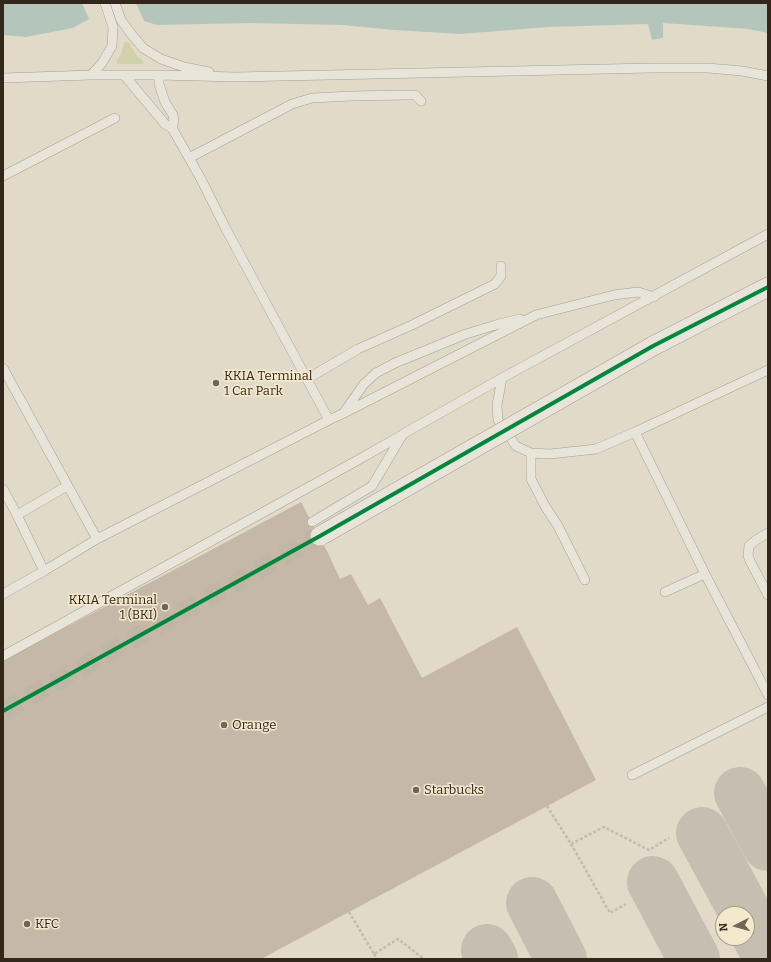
<!DOCTYPE html>
<html>
<head>
<meta charset="utf-8">
<style>
  body { margin:0 }
  #map { position:relative; width:771px; height:962px; overflow:hidden; background:#e2dac8; font-family:Bitter,serif }
  canvas { display:block }
  .frame { position:absolute; inset:0; border:4px solid #33271b; pointer-events:none }
  .north { position:absolute; left:715px; top:906px; width:40px; height:40px; box-sizing:border-box; background:#f4e9cd; border:1px solid #a79b86; border-radius:50%; rotate:264deg; font-size:11px; font-weight:700; line-height:16px; text-align:center; color:#33271b }
  .north::after { content:''; display:block; margin:auto; width:14px; height:18px; background:#706658; clip-path:polygon(50% 0,100% 100%,50% 72%,0 100%) }
</style>
</head>
<body>
<div id="map">
<canvas width="771" height="962"></canvas>
<div class="frame"></div>
<div class="north">N</div>
</div>
<script>
const ctx = document.querySelector('canvas').getContext('2d');
ctx.lineJoin = 'round';
function paint(path, color) { ctx.fillStyle = color; ctx.fill(path, 'evenodd'); }
const poly = rows => new Path2D(rows.map(r => 'M' + r).join(''));
function strokePath(path, color, width, dash) { ctx.strokeStyle = color; ctx.lineWidth = width; ctx.lineCap = dash ? 'butt' : 'round'; ctx.setLineDash(dash || []); ctx.stroke(path); }
function write(font, color, halo, rows, align = 'center') {
  ctx.font = font + ' Bitter,serif'; ctx.lineWidth = 3; ctx.setLineDash([]); ctx.textBaseline = 'middle'; ctx.strokeStyle = halo; ctx.fillStyle = color; for (const [text, x, y, turn = 0] of rows) {
    ctx.save(); ctx.translate(x, y); ctx.rotate((+turn || 0) * Math.PI / 180); ctx.textAlign = isNaN(turn) ? turn : align; if (halo) ctx.strokeText(text, 0, 0); ctx.fillText(text, 0, 0); ctx.restore();
  }
}
paint(poly([
  [125,42,127,42,129,43,137,56,142,60,144,63,143,64,117,64,116,62,121,54,124,44]
]), '#d0d1aa');
paint(poly([
  [3,3,82,3,89,19,73,28,26,37,3,35],
  [136,3,760,3,768,4,768,33,748,29,663,23,663,38,652,40,648,24,549,27,460,34,394,30,342,25,251,23,157,25,144,21]
]), '#b4c6bb');
strokePath(poly([
  [740,793,768,845],
  [702,833,746,914],
  [653,882,694,959],
  [532,903,561,959],
  [747,916,768,955],
  [487,950,492,959]
]), '#c5bfb2', 52);
paint(poly([
  [301,502,328,553,340,579,351,574,368,605,380,598,422,678,517,627,596,780,261,959,3,959,3,661]
]), '#c5b8a9');
strokePath(poly([
  [3,711,320,536]
]), '#bfb6a5', 19, [19, 10]);
const service = poly([
  [115,3,121,20,132,35,143,48,161,59,184,67,209,72],
  [91,75,102,63,112,46,113,27,105,3],
  [124,75,165,124,172,128,201,179,226,229,329,420],
  [159,75,159,84,165,102,173,115,174,121,172,128],
  [3,78,91,75,159,75,236,77,652,68,708,68,742,71,768,76],
  [189,158,292,104,312,98,352,96,406,95,415,95,421,101],
  [3,176,115,118],
  [3,368,97,539],
  [502,378,497,405,498,420,516,446,531,453,550,454,596,449,635,432,768,370],
  [307,379,358,349,412,325,495,284,501,276,501,266],
  [345,411,364,384,376,373,395,363,466,334,499,324,520,319],
  [635,432,705,574,754,668,768,695],
  [531,453,531,479,545,506,558,526,585,580],
  [3,489,17,515,44,571],
  [17,515,67,486],
  [312,522,372,486,403,434,502,378,768,234],
  [768,533,756,540,749,546,748,555,750,561,768,595],
  [665,592,705,574],
  [3,594,44,571,97,539,329,420,344,413,536,315,614,295,638,292,654,297],
  [3,656,358,460,402,435],
  [632,775,768,707]
]);
const minor = poly([
  [653,346,768,287]
]);
strokePath(service, '#a69f92', 10);
strokePath(minor, '#a69f92', 20);
strokePath(poly([
  [547,806,571,844,604,827,649,850,669,838],
  [571,844,610,913,626,904],
  [349,912,374,954,398,939,424,959],
  [374,954,377,959]
]), '#c2bbb1', 2.5, [3, 2]);
strokePath(service, '#e9e4da', 9);
strokePath(minor, '#e9e4da', 19);
const minorBridge = poly([
  [320,536,653,346]
]);
strokePath(minorBridge, '#a69f92', 20, []);
strokePath(minorBridge, '#e9e4da', 19);
strokePath(poly([
  [3,711,320,536,653,346,768,287]
]), '#00873e', 4);
for (const [x, y, r, color] of [
  [216,383,4,"#706658"],
  [165,607,4,"#706658"],
  [224,725,4,"#706658"],
  [416,790,4,"#706658"],
  [27,924,4,"#706658"]
]) { const dot = new Path2D(); dot.arc(x, y, r, 0, 2 * Math.PI); ctx.fillStyle = color; ctx.fill(dot); strokePath(dot, '#f4e9cd', 1.5); }
write('13px', '#33271b', '#f4e9cd', [
  ["KKIA Terminal",224,376],
  ["1 Car Park",224,391],
  ["KKIA Terminal",157,600,"right"],
  ["1 (BKI)",157,615,"right"],
  ["Orange",232,725],
  ["Starbucks",424,790],
  ["KFC",35,924]
], 'left');
</script>
</body>
</html>
